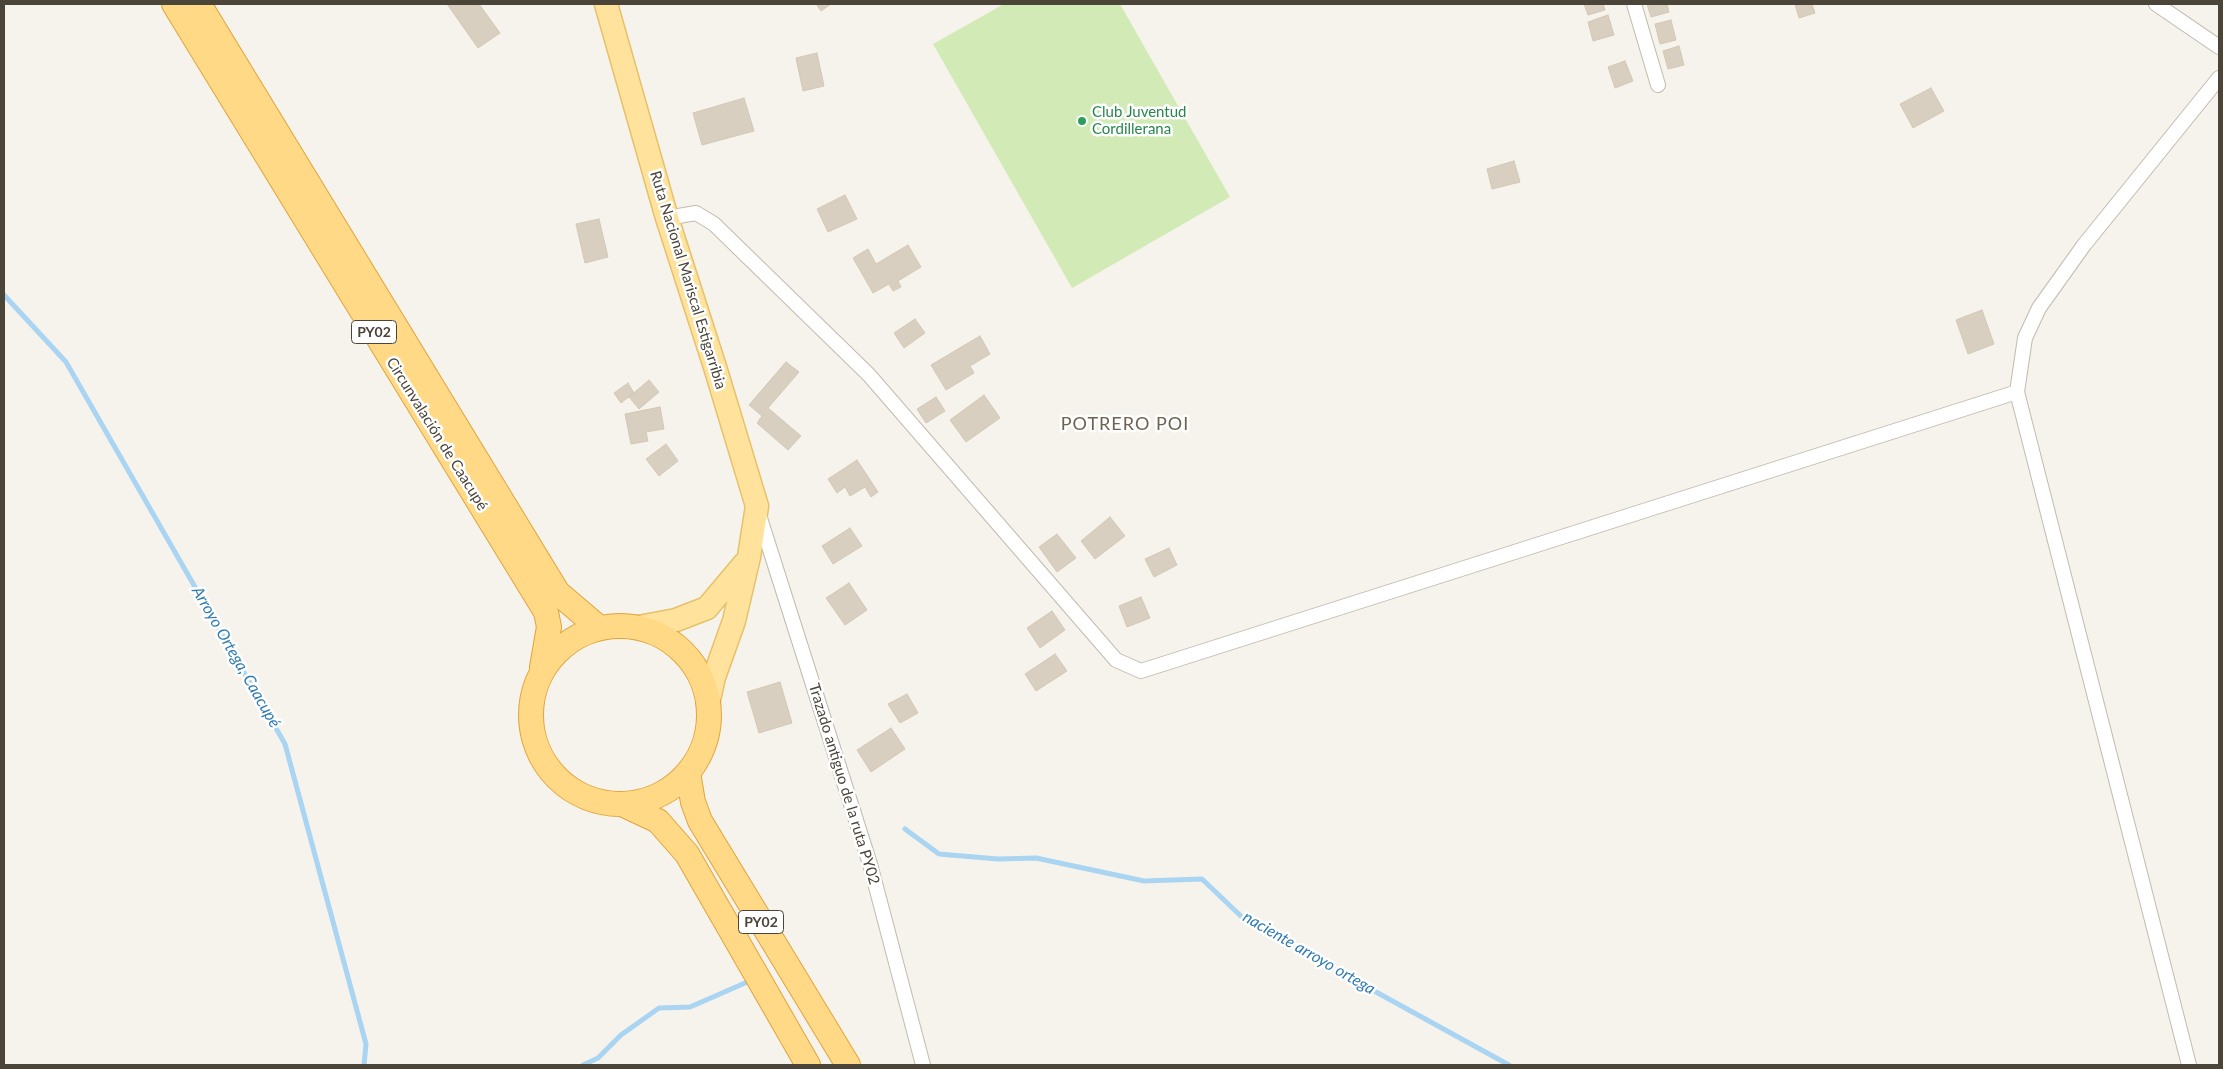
<!DOCTYPE html>
<html>
<head>
<meta charset="utf-8">
<style>
  body { margin:0 }
  #map { position:relative; width:2223px; height:1069px; overflow:hidden; background:#f6f3ec; font-family:Lato,sans-serif }
  canvas { display:block }
  .frame { position:absolute; inset:0; border:5px solid #4b4439; pointer-events:none }
</style>
</head>
<body>
<div id="map">
<canvas width="2223" height="1069"></canvas>
<div class="frame"></div>
</div>
<script>
const ctx = document.querySelector('canvas').getContext('2d');
ctx.lineJoin = 'round';
function paint(path, color) { ctx.fillStyle = color; ctx.fill(path, 'evenodd'); }
const poly = rows => new Path2D(rows.map(r => 'M' + r).join(''));
function strokePath(path, color, width, dash) { ctx.strokeStyle = color; ctx.lineWidth = width; ctx.lineCap = dash ? 'butt' : 'round'; ctx.setLineDash(dash || []); ctx.stroke(path); }
function write(font, color, halo, rows, align = 'center') {
  ctx.font = font + ' Lato,sans-serif'; ctx.lineWidth = 5; ctx.setLineDash([]); ctx.textBaseline = 'middle'; ctx.strokeStyle = halo; ctx.fillStyle = color; for (const [text, x, y, turn = 0] of rows) {
    ctx.save(); ctx.translate(x, y); ctx.rotate((+turn || 0) * Math.PI / 180); ctx.textAlign = isNaN(turn) ? turn : align; if (halo) ctx.strokeText(text, 0, 0); ctx.fillText(text, 0, 0); ctx.restore();
  }
}
paint(poly([
  [1004,4,1120,4,1230,197,1072,288,933,44]
]), '#d2eab5');
strokePath(poly([
  [4,295,66,362,285,744,366,1044,364,1065],
  [905,829,939,854,998,859,1036,858,1144,881,1202,879,1245,920,1509,1065],
  [583,1065,598,1058,621,1035,659,1008,690,1007,745,983]
]), '#a9d4f2', 5);
const building = poly([
  [447,4,479,4,500,33,478,48,447,4],
  [816,4,831,4,821,11,816,4],
  [1584,4,1603,4,1605,10,1588,15,1584,4],
  [1647,4,1667,4,1669,12,1651,17,1647,4],
  [1795,4,1812,4,1815,13,1799,18,1795,4],
  [1608,15,1614,35,1593,41,1588,22,1608,15],
  [1671,20,1676,40,1660,44,1655,24,1671,20],
  [1679,46,1684,65,1668,69,1663,51,1679,46],
  [817,53,824,86,803,91,796,58,817,53],
  [1625,61,1633,81,1615,88,1608,67,1625,61],
  [1931,88,1944,111,1913,128,1900,104,1931,88],
  [744,98,754,131,702,145,693,113,744,98],
  [1514,161,1520,182,1492,189,1487,169,1514,161],
  [845,195,857,219,828,232,817,209,845,195],
  [599,219,608,257,585,263,576,224,599,219],
  [908,245,921,267,898,281,901,287,893,291,889,284,873,293,853,258,868,249,876,264,908,245],
  [1982,310,1994,344,1968,354,1956,320,1982,310],
  [915,319,925,333,904,348,894,333,915,319],
  [980,336,990,354,970,366,974,373,946,390,931,365,980,336],
  [786,362,799,372,768,408,801,436,788,450,757,423,762,416,749,405,786,362],
  [649,380,659,392,639,409,629,397,649,380],
  [628,383,634,393,621,403,614,393,628,383],
  [984,395,1000,418,966,442,950,420,984,395],
  [936,397,945,411,926,423,917,409,936,397],
  [660,407,664,429,646,432,648,441,631,444,625,414,660,407],
  [666,444,678,461,659,476,646,459,666,444],
  [857,460,878,492,871,497,865,487,850,496,845,487,837,493,828,479,857,460],
  [1110,517,1125,536,1095,559,1081,541,1110,517],
  [850,528,862,546,833,564,822,546,850,528],
  [1057,534,1076,558,1057,572,1039,547,1057,534],
  [1169,548,1177,565,1154,577,1145,559,1169,548],
  [849,583,867,610,845,625,826,598,849,583],
  [1141,597,1150,618,1127,627,1119,606,1141,597],
  [1052,611,1065,630,1040,648,1027,628,1052,611],
  [1055,654,1067,671,1036,691,1025,674,1055,654],
  [780,682,792,723,759,733,747,692,780,682],
  [907,694,918,713,900,723,888,704,907,694],
  [891,728,905,749,871,772,857,750,891,728]
]);
paint(building, '#d8cfc1');
strokePath(building, '#d3c7b4', 1);
const minor = poly([
  [1634,4,1658,85],
  [2156,4,2219,47],
  [667,218,696,213,714,224,869,375,1116,660,1141,671,2017,392],
  [759,515,870,864,923,1065],
  [2189,1065,2017,392,2025,338,2039,308,2084,245,2219,78]
]);
const primary = poly([
  [606,4,667,218,715,367,757,506,749,557,734,621,714,677,708,704],
  [639,627,676,620,707,608,744,564]
]);
const trunk = poly([
  [174,4,546,612,549,627,542,667],
  [199,4,558,593,598,627],
  '531 715a89 89 0 1 1 178 0a89 89 0 1 1-178 0Z',
  [688,773,693,802,700,821,848,1065],
  [624,805,658,821,687,854,808,1065]
]);
strokePath(minor, '#c2bbae', 16);
strokePath(primary, '#e6c16a', 25);
strokePath(trunk, '#e0a43c', 26);
strokePath(minor, '#fff', 14);
strokePath(primary, '#ffe39c', 22);
strokePath(trunk, '#ffd985', 24);
for (const [x, y, r, color] of [
  [1082,121,5,"#2e9e5b"]
]) { const dot = new Path2D(); dot.arc(x, y, r, 0, 2 * Math.PI); ctx.fillStyle = color; ctx.fill(dot); strokePath(dot, '#fff', 2); }
for (const [x, y, w] of [
  [374,332,45],
  [761,922,45]
]) { const box = new Path2D(); box.roundRect(x - w / 2, y - 11.5, w, 23, 4); ctx.fillStyle = '#fff'; ctx.fill(box); strokePath(box, '#4b4439', 1); }
write('bold 14px', '#4b4439', null, [
  ["PY02",374,332],
  ["PY02",761,922]
]);
write('15px', '#27864d', '#fff', [
  ["Club Juventud",1092,112],
  ["Cordillerana",1092,129]
], 'left');
write('15px', '#4b4439', '#fff', [
  ["Ruta Nacional Mariscal Estigarribia",688,280,73],
  ["Circunvalación de Caacupé",437,434,58],
  ["Trazado antiguo de la ruta PY02",844,784,73]
]);
write('italic 16px', '#2e7ab2', '#fff', [
  ["Arroyo Ortega, Caacupé",236,657,60],
  ["naciente arroyo ortega",1309,953,30]
]);
ctx.letterSpacing = '1px';
write('18px', '#6e6250', '#fff', [
  ["POTRERO POI",1125,424]
]);
ctx.letterSpacing = '0px';
</script>
</body>
</html>
